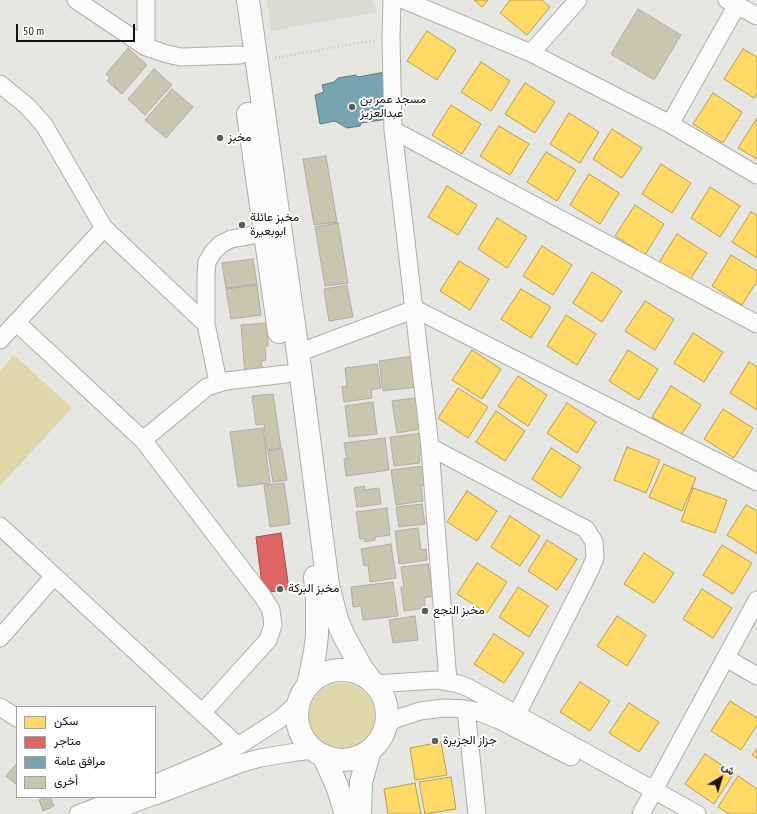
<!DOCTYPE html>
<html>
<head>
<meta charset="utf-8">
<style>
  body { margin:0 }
  #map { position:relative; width:757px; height:814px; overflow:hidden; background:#e6e6e2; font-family:"PT Sans Narrow",Vazirmatn,sans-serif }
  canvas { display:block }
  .legend { position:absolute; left:16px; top:706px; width:140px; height:92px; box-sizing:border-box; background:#fff; border:1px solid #a1a19f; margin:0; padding:5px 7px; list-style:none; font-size:12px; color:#131310 }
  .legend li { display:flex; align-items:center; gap:8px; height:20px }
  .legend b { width:20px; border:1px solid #a1a19f }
  .north { position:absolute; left:701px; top:758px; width:40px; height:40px; -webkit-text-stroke:3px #fff; paint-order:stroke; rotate:38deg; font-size:11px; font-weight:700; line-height:16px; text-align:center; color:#131310 }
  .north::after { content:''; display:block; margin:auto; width:14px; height:18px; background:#131310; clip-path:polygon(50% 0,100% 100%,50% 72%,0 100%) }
  .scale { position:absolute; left:16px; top:24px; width:119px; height:18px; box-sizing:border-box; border:2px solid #131310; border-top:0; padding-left:5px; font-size:12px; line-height:14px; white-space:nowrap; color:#131310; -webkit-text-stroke:3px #fff; paint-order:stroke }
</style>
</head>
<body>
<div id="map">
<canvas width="757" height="814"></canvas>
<ul class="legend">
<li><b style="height:11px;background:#ffd966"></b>سكن</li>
<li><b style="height:11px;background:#e06666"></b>متاجر</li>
<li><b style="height:11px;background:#76a5af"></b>مرافق عامة</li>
<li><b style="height:11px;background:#c9c6b0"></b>أخرى</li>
</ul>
<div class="north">ش</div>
<div class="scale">50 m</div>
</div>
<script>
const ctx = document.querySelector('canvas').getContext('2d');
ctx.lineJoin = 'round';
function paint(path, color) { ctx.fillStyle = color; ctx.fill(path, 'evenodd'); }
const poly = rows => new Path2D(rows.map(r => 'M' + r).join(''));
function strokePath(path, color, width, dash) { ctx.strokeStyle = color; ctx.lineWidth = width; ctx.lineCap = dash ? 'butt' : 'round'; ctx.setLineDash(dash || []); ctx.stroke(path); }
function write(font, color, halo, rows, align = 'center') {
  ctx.font = font + ' "PT Sans Narrow",Vazirmatn,sans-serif'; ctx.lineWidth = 4; ctx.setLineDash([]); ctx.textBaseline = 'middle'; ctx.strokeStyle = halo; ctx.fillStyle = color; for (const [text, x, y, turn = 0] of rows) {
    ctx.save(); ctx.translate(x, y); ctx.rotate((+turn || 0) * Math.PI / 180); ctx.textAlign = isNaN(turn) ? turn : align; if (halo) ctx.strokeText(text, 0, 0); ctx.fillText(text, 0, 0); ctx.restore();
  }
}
paint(poly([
  [267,0,372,0,377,12,271,31]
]), '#dbdad0');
paint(poly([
  [14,355,72,408,0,486,0,371],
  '309 716a33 33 0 1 1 66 0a33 33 0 1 1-66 0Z'
]), '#dfd7a9');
const homes = poly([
  [474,0,488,0,482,7,474,0],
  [510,0,542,0,550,7,527,35,500,13,510,0],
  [427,31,456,50,437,80,407,61,427,31],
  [743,49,757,57,757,93,754,98,724,79,743,49],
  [481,62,510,81,491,111,461,92,481,62],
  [525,83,555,102,535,133,505,114,525,83],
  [713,93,742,112,723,143,693,124,713,93],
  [451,105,481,124,462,154,432,135,451,105],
  [569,113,599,132,580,163,550,144,569,113],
  [757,118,757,159,738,148,757,118],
  [499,126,529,144,510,175,480,156,499,126],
  [612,129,642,148,622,178,593,159,612,129],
  [546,152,576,170,557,201,527,182,546,152],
  [661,164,691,183,672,213,642,194,661,164],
  [589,174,619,193,600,224,570,205,589,174],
  [447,186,477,205,458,235,428,217,447,186],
  [710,187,740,206,720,237,691,218,710,187],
  [635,205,664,224,645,255,615,236,635,205],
  [751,212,757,215,757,258,732,242,751,212],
  [497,218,527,237,507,268,478,249,497,218],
  [677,234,707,253,688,283,658,264,677,234],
  [542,246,572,265,553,295,523,276,542,246],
  [731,255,757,271,757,281,742,305,712,286,731,255],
  [459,261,489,279,470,310,440,291,459,261],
  [592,272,622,291,602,322,573,303,592,272],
  [521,289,551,307,531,338,501,319,521,289],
  [645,301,674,319,655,350,625,331,645,301],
  [566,315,596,334,577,365,547,346,566,315],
  [693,333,723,352,704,382,674,363,693,333],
  [472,350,501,369,482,399,452,380,472,350],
  [628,350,658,369,639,400,609,381,628,350],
  [749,362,757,367,757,410,730,393,749,362],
  [518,376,547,395,528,426,498,406,518,376],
  [671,386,701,405,681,435,652,417,671,386],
  [458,388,488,407,468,438,438,418,458,388],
  [567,403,596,422,577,453,547,433,567,403],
  [723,409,753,428,734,458,704,439,723,409],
  [496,411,525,431,505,461,476,442,496,411],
  [627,447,660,460,646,493,614,480,627,447],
  [551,448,581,467,561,498,532,479,551,448],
  [664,464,696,478,682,511,649,497,664,464],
  [693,488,727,500,715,533,681,521,693,488],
  [467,491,497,511,477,541,447,522,467,491],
  [746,505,757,511,757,554,727,535,746,505],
  [510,516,540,536,520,566,491,547,510,516],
  [547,540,577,559,557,590,528,571,547,540],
  [722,545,752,563,733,594,703,575,722,545],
  [644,553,674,573,654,603,624,584,644,553],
  [477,563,507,582,487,613,457,594,477,563],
  [518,587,548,606,529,637,499,617,518,587],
  [702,589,732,608,713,638,683,619,702,589],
  [617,616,646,635,627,666,597,646,617,616],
  [494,634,524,653,504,683,474,664,494,634],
  [580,682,610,701,590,731,560,712,580,682],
  [730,701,757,718,757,725,741,750,711,731,730,701],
  [629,703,659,722,639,752,609,733,629,703],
  [441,742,447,775,415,780,410,748,441,742],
  [757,748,757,759,752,755,757,748],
  [705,754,734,773,714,804,685,784,705,754],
  [738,776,757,789,757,811,755,814,729,814,718,807,738,776],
  [451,777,456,809,425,814,419,782,451,777],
  [415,783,421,814,388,814,384,789,415,783]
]);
paint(homes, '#ffd966');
strokePath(homes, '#b89e4c', 1);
const shops = poly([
  [281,533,289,589,263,593,256,537,281,533]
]);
paint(shops, '#e06666');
strokePath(shops, '#a24d4c', 1);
const public = poly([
  [385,72,388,119,361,123,360,126,347,128,335,121,320,124,315,95,324,92,322,85,334,82,338,78,356,75,358,77,385,72]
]);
paint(public, '#76a5af');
strokePath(public, '#58797f', 1);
const building = poly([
  [638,9,681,35,654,80,611,54,638,9],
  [128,48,147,65,122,94,107,81,110,78,106,74,128,48],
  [154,69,172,85,145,115,128,99,154,69],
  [172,89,193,107,166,138,145,120,172,89],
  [326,156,337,222,314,225,303,159,326,156],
  [338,223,348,283,325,286,315,227,338,223],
  [253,259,257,284,226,288,222,263,253,259],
  [257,285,261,315,231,319,226,289,257,285],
  [347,285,353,317,329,321,324,289,347,285],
  [267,323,268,346,265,346,266,360,261,361,263,375,245,376,241,325,267,323],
  [413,356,417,387,383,391,379,361,413,356],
  [377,364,381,388,371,390,372,398,344,402,342,387,347,386,345,368,377,364],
  [273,394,281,448,267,450,264,424,256,425,252,396,273,394],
  [421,397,426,428,397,433,392,401,421,397],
  [373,402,377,434,349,437,345,406,373,402],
  [263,428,270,483,238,487,230,432,263,428],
  [423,433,426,454,419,455,420,463,394,466,390,437,423,433],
  [385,438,389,470,346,476,344,459,347,459,344,443,385,438],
  [282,449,287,480,273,482,268,451,282,449],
  [424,466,427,485,421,486,423,501,396,505,391,470,424,466],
  [284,483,290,524,270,527,264,485,284,483],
  [364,486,365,490,379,488,381,504,357,507,354,488,364,486],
  [422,504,425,524,399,527,396,507,422,504],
  [387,508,390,535,375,537,375,540,365,542,364,538,360,539,356,512,387,508],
  [418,528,421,550,426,549,427,560,399,564,395,531,418,528],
  [391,544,396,578,370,582,368,565,364,566,361,549,391,544],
  [428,564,433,596,424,598,425,608,404,611,401,587,404,587,401,567,428,564],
  [393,582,398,616,363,620,361,606,353,607,351,587,393,582],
  [415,616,418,640,393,643,389,620,415,616],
  [17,763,17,785,6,776,17,763],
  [47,797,50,797,54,806,43,811,39,800,47,797]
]);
paint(building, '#c9c6b0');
strokePath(building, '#adaca9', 1);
const minor = poly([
  [76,0,146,47,167,54,181,57,240,55],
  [392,0,391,38,393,130,430,447,448,682],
  [404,0,531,53,670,124,757,175],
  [727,0,757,16],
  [146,47,146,0],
  [531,53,578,0],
  [0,84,27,106,44,125,104,228,206,324],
  [670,124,737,5],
  [393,130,757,324],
  [16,322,143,440,263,597,271,610,273,625,268,640,202,713],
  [0,340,104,228],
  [298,353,415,309,757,482],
  [218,382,206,324,206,274,207,262,213,252,221,244,231,239,265,233],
  [143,440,207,387,226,381,286,374],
  [430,447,572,522,586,529,594,542,595,558,589,572,517,714],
  [0,526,238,746],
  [0,638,54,576],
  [726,658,757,676],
  [374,684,437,680,459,684,469,688,697,814],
  [0,707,17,718],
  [466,709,477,814],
  [385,725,396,719,420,711,444,708,466,709,479,712,499,720,571,757],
  [156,783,208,761,238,746,280,719,299,702],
  [155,796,242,763,260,758,296,752,315,750],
  [78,814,120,798],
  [107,814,151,797],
  [641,814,757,600]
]);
const major = poly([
  [248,0,298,353,328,585,337,620,344,636,361,667,372,682],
  [248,114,279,332],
  '297 715a45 45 0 1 1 90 0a45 45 0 1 1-90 0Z',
  [308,686,315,652,317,635,317,601,315,577],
  [323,755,337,786,346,814],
  [360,814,361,782,370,750]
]);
strokePath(minor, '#adada9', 19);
strokePath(major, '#adada9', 24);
strokePath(poly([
  [275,58,376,40]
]), '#c7c7c6', 2.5, [1, 3]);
strokePath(minor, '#fbfbfb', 17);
strokePath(major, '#fbfbfb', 22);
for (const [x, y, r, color] of [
  [352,107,4,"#5d5d5a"],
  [220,138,4,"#5d5d5a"],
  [242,225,4,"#5d5d5a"],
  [280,589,4,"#5d5d5a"],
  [425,611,4,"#5d5d5a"],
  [435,741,4,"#5d5d5a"]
]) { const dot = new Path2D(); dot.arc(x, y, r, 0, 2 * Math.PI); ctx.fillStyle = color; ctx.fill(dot); strokePath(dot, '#fff', 1.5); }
write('12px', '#131310', '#fff', [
  ["مسجد عمر بن",360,100],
  ["عبدالعزيز",360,114],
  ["مخبز",228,138],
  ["مخبز عائلة",250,218],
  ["ابوبعيرة",250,232],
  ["مخبز البركة",288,589],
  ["مخبز النجع",433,611],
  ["جزاز الجزيرة",443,741]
], 'left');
</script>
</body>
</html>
